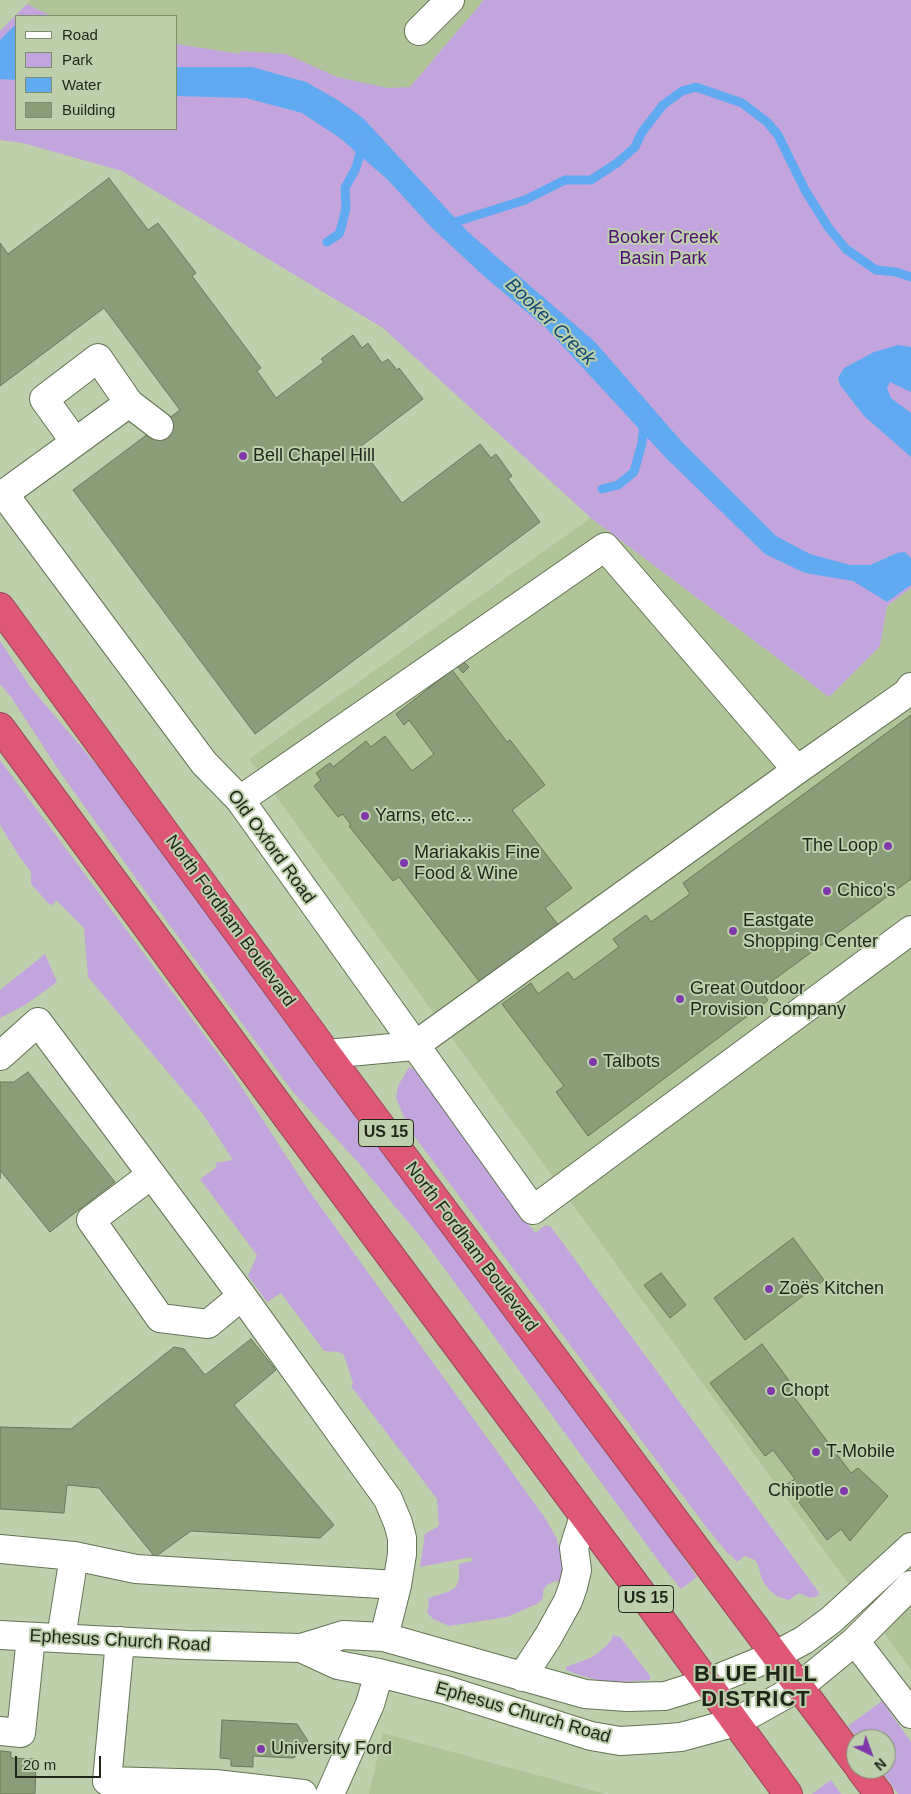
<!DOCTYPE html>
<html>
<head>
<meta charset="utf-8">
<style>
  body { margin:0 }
  #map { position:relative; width:911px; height:1794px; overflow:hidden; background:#bdd0ab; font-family:Helvetica,sans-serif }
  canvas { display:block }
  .legend { position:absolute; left:15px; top:15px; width:162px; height:115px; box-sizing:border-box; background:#bdd0ab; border:1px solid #7e8c70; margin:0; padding:6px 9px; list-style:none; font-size:15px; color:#1f2618 }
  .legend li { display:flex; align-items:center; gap:10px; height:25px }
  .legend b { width:25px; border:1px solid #7e8c70 }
  .north { position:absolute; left:846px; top:1729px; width:50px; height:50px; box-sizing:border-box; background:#bdd0ab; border:1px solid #7e8c70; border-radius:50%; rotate:138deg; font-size:14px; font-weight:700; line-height:20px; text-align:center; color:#1f2618 }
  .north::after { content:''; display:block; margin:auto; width:18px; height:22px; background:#7f38ac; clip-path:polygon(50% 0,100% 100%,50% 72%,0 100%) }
  .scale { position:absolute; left:15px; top:1756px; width:86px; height:22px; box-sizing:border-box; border:2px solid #1f2618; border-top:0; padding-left:6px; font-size:15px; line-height:18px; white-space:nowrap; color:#1f2618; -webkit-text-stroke:4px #bdd0ab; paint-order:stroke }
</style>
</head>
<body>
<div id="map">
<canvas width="911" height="1794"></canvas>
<ul class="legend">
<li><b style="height:6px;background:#fff"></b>Road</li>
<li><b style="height:14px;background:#c3a4dd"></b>Park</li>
<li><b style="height:14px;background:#60aaf1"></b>Water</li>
<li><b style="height:14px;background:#8b9c79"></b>Building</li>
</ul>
<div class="north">N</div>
<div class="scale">20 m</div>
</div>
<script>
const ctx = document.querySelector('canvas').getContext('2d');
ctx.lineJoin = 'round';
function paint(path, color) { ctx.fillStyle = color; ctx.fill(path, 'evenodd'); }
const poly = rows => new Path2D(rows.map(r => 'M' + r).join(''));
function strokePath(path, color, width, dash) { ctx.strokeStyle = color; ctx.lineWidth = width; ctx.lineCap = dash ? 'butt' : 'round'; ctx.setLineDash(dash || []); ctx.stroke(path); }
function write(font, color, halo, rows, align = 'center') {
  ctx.font = font + ' Helvetica,sans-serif'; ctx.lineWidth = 4; ctx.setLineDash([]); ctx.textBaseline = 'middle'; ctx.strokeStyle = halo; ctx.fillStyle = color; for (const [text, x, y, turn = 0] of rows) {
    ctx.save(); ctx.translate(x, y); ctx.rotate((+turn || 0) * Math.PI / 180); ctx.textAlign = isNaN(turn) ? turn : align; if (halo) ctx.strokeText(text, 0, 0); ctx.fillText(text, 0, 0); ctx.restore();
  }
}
paint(poly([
  [30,0,484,0,404,94,242,54,176,44,176,16,51,16,27,4],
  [591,518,829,697,880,646,887,606,911,588,911,1670,249,759],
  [383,1733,606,1794,369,1794]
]), '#afc499');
paint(poly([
  [484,0,911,0,911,588,887,606,880,646,829,697,591,518,383,328,122,171,23,143,0,140,0,31,27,4,51,16,16,16,16,129,176,129,176,44,241,54,239,51,286,54,337,77,388,88,410,87],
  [0,641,31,688,118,790,675,1545,697,1577,681,1589,663,1567,425,1242,356,1160,293,1092,168,923,62,775,11,697,0,684],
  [0,760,231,1071,307,1188,545,1518,556,1537,564,1566,561,1583,555,1581,547,1585,543,1591,543,1598,537,1604,507,1617,449,1626,433,1619,427,1612,429,1605,428,1598,448,1592,456,1587,459,1578,459,1564,473,1561,471,1557,420,1567,425,1534,439,1526,437,1499,351,1386,353,1383,345,1358,343,1354,338,1352,324,1351,281,1293,267,1302,248,1276,257,1255,200,1179,217,1167,215,1163,233,1160,203,1114,88,977,84,928,56,900,53,905,49,904,31,884,31,872,19,856,0,825],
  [45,954,57,982,25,1005,0,1018,0,990],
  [409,1067,414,1069,535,1233,546,1225,551,1227,820,1594,815,1597,810,1598,799,1593,789,1600,778,1597,770,1591,762,1580,758,1565,755,1560,744,1556,737,1562,730,1554,729,1555,707,1528,409,1129,396,1098,398,1086],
  [613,1635,620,1637,650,1676,650,1680,622,1682,602,1681,582,1676,566,1670,566,1667,590,1658,598,1653,611,1641],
  [882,1701,911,1742,911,1794,898,1794,880,1769,886,1769,886,1739,858,1739,848,1726],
  [831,1780,841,1794,812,1794]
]), '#c3a4dd');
paint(poly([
  [16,24,16,80,0,79,0,40],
  [176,67,252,67,306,82,336,99,363,118,468,232,595,342,682,442,776,536,810,554,850,565,870,565,897,553,905,552,911,558,911,585,887,602,853,581,805,573,765,554,666,458,547,329,486,278,431,227,388,180,340,138,302,113,246,98,176,96],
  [898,345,911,347,911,392,890,382,887,388,891,398,911,413,911,457,864,416,840,385,838,378,844,368,874,352]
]), '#60aaf1');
strokePath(poly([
  [449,224,525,200,565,180,591,180,617,163,635,147,642,132,663,105,682,91,696,87,742,103,767,122,778,135,805,190,828,227,846,249,876,270,896,272,911,277],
  [327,242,339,234,342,225,346,208,345,188,356,168,362,146],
  [602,489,618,485,634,472,642,443,644,423]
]), '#60aaf1', 9);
const building = poly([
  [109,178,148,230,158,223,196,273,192,276,261,368,257,371,276,398,324,362,321,359,353,335,362,348,368,343,382,363,388,359,397,370,399,368,423,399,360,447,402,503,480,444,491,458,496,454,512,476,508,479,540,522,255,734,73,490,180,410,104,308,0,386,0,243,8,254,109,178],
  [464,662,469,667,463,673,458,667,464,662],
  [452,670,507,742,510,740,545,785,512,810,572,888,545,908,559,926,482,985,399,877,393,881,349,826,351,825,343,814,338,817,314,786,321,780,316,773,330,763,333,767,366,741,371,747,385,736,412,771,434,754,409,720,404,725,396,714,452,670],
  [911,715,911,879,760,990,768,1000,766,1002,588,1136,556,1092,564,1086,502,1004,531,983,538,994,568,972,574,980,619,947,613,939,646,915,651,922,690,894,683,883,911,715],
  [28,1072,115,1182,50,1232,0,1170,0,1179,0,1082,14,1082,28,1072],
  [793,1238,824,1280,745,1340,714,1298,793,1238],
  [661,1273,686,1305,670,1318,644,1285,661,1273],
  [251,1339,276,1370,234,1405,334,1525,320,1538,191,1531,155,1557,99,1488,67,1485,64,1513,0,1509,0,1427,71,1429,174,1347,184,1349,205,1375,251,1339],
  [762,1344,793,1386,788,1389,851,1473,858,1468,888,1496,850,1541,841,1529,827,1540,786,1485,795,1479,773,1450,765,1456,710,1383,762,1344],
  [222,1720,297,1724,308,1741,294,1758,253,1756,253,1767,231,1766,231,1759,220,1758,222,1720],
  [0,1751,11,1752,11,1758,36,1759,35,1794,0,1794,0,1751]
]);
paint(building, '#8b9c79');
strokePath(building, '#687957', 1);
const minor = poly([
  [419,31,450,0],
  [75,442,44,399,98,358,129,403,159,426],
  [4,494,129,403],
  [0,496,4,494,204,763,240,800,533,1210,911,930],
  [240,800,605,547,797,770],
  [327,1054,414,1046,797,770,907,693,911,687],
  [0,1056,38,1022,242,1296,388,1499,398,1523,402,1538,402,1554,397,1585,384,1637],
  [151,1175,91,1220,160,1318,208,1324,242,1296],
  [0,1549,74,1556,136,1569,397,1585],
  [0,1635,187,1645,301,1648,343,1635,384,1637,585,1694,627,1697,665,1696,707,1683,776,1655,804,1640,831,1620,911,1547],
  [61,1638,74,1556],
  [120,1641,107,1781,215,1784,303,1794],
  [855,1641,911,1714],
  [301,1648,338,1665,379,1673,446,1690,591,1736,620,1741,655,1739,681,1737,736,1722,799,1687,855,1641,911,1585],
  [522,1677,548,1637,568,1601,573,1587,577,1570,574,1548,584,1516],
  [0,1731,21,1733,31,1637],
  [330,1794,370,1704,379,1673]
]);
const highway = poly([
  [0,607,327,1054,856,1763],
  [0,727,290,1121,654,1610,788,1794],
  [860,1769,879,1794]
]);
strokePath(minor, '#637453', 30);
strokePath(highway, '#9b4655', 30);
strokePath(minor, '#fff', 28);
strokePath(highway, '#de5876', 28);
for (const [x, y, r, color] of [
  [243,456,5,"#7f38ac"],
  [365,816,5,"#7f38ac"],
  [888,846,5,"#7f38ac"],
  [404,863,5,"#7f38ac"],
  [827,891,5,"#7f38ac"],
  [733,931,5,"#7f38ac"],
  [680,999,5,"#7f38ac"],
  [593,1062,5,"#7f38ac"],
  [769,1289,5,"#7f38ac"],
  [771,1391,5,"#7f38ac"],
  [816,1452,5,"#7f38ac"],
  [844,1491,5,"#7f38ac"],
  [261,1749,5,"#7f38ac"]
]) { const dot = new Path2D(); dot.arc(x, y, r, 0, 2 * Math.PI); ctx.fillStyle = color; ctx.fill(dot); strokePath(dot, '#bdd0ab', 2); }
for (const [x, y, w] of [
  [386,1133,55],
  [646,1599,55]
]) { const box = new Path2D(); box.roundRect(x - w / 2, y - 13.5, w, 27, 4); ctx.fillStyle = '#bdd0ab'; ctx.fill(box); strokePath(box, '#1f2618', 1); }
write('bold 16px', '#1f2618', null, [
  ["US 15",386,1133],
  ["US 15",646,1599]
]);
write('18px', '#500d73', '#bdd0ab', [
  ["Booker Creek",663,238],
  ["Basin Park",663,259]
]);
write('18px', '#1f2618', '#bdd0ab', [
  ["Bell Chapel Hill",253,456],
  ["Yarns, etc…",375,816],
  ["The Loop",878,846,"right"],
  ["Mariakakis Fine",414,853],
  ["Food & Wine",414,874],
  ["Chico's",837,891],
  ["Eastgate",743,921],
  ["Shopping Center",743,942],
  ["Great Outdoor",690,989],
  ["Provision Company",690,1010],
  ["Talbots",603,1062],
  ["Zoës Kitchen",779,1289],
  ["Chopt",781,1391],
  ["T-Mobile",826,1452],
  ["Chipotle",834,1491,"right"],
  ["University Ford",271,1749]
], 'left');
write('18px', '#1f2618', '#bdd0ab', [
  ["Old Oxford Road",271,847,54],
  ["North Fordham Boulevard",230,921,54],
  ["North Fordham Boulevard",471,1247,53],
  ["Ephesus Church Road",120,1641,3],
  ["Ephesus Church Road",523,1713,16]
]);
write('italic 19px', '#114674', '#bdd0ab', [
  ["Booker Creek",550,322,44]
]);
ctx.letterSpacing = '1px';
write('bold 22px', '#1f2618', '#bdd0ab', [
  ["BLUE HILL",756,1675],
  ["DISTRICT",756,1700]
]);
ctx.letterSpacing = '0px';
</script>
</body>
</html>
